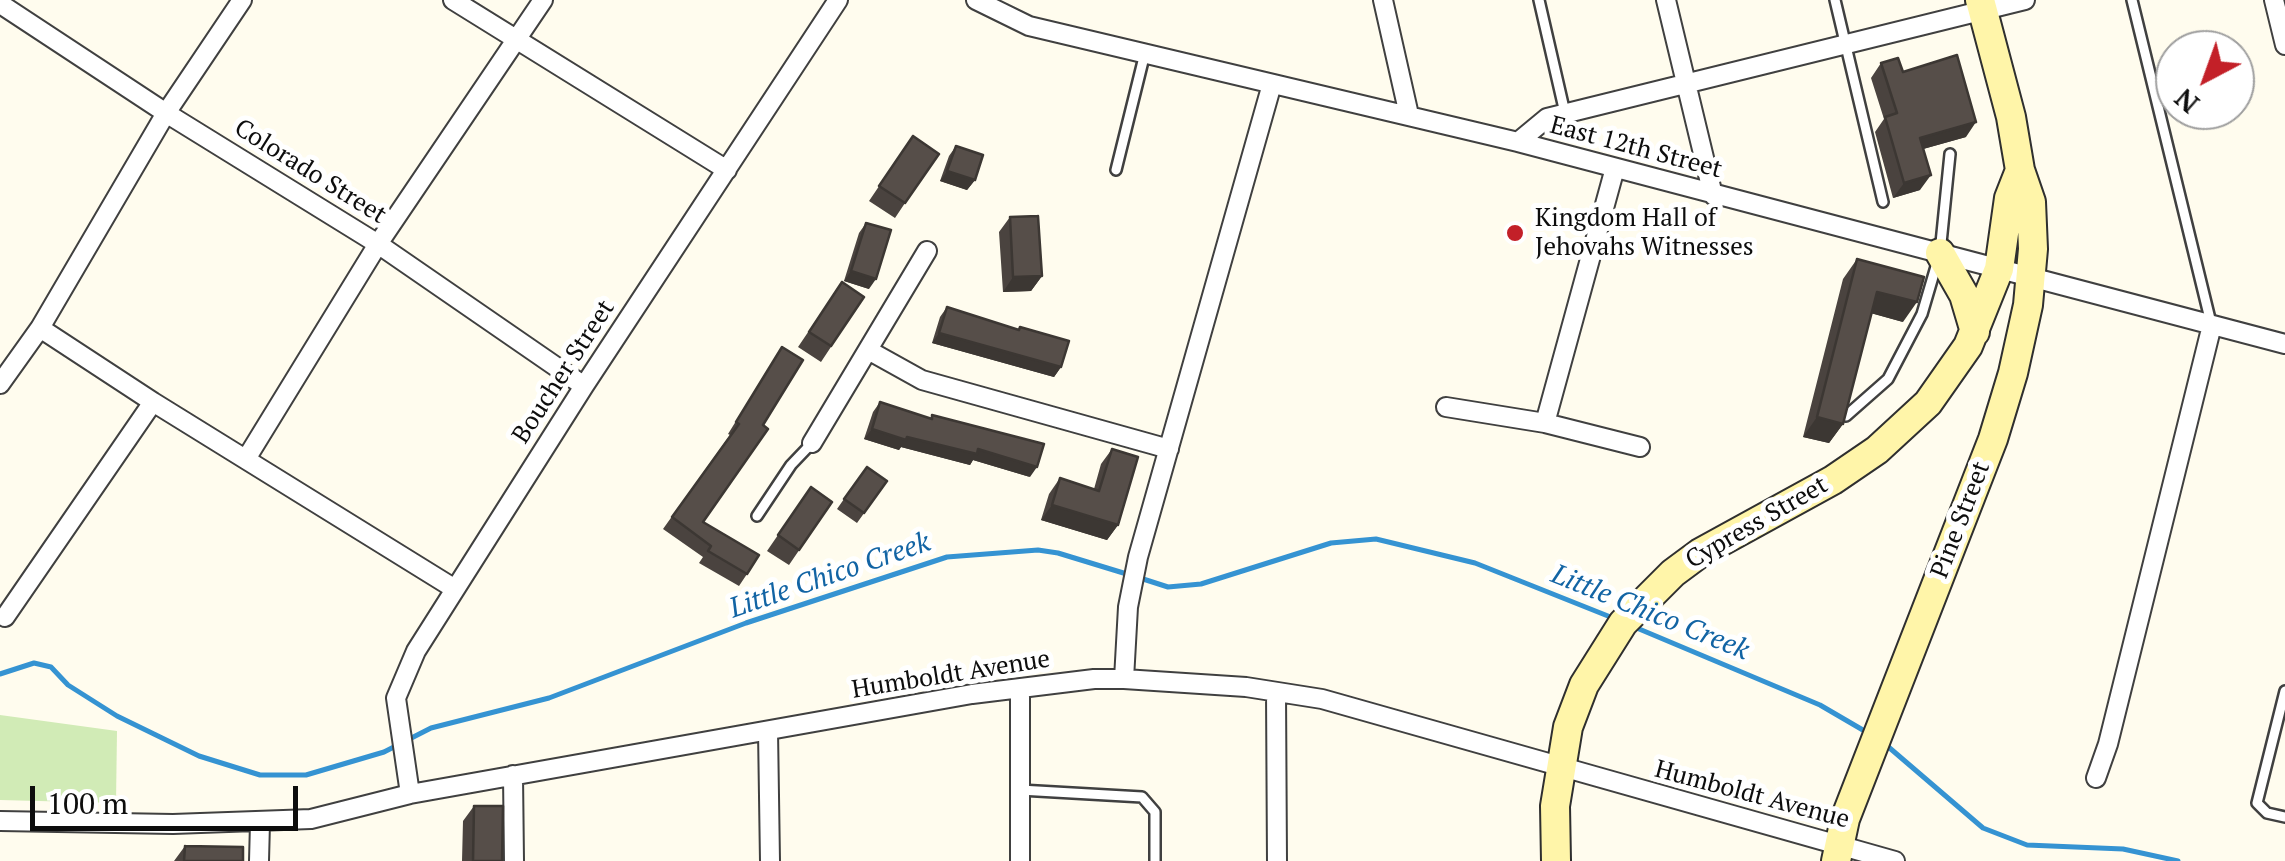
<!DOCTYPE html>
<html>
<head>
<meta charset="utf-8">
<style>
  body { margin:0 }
  #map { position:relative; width:2285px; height:861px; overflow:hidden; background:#fffcee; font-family:"PT Serif",serif }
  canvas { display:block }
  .north { position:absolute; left:2155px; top:30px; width:100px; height:100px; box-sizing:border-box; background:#fff; border:2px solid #9e9e9e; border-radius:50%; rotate:221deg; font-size:28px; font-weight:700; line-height:40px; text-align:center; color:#0d0d0d }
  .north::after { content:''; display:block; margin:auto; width:35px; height:45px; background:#c32028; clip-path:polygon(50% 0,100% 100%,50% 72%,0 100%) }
  .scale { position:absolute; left:30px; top:786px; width:268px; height:45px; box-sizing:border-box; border:5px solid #0d0d0d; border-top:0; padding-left:12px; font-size:30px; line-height:35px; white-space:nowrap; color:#0d0d0d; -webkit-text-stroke:8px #fff; paint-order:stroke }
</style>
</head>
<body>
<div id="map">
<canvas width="2285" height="861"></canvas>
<div class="north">N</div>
<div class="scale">100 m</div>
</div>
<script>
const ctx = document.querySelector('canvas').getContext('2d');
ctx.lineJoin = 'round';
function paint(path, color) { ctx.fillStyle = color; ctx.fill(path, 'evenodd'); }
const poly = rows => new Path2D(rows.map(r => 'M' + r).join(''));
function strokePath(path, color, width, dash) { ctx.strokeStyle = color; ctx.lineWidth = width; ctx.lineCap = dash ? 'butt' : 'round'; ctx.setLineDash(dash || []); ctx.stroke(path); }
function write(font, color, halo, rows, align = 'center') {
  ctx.font = font + ' "PT Serif",serif'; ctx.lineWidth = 10; ctx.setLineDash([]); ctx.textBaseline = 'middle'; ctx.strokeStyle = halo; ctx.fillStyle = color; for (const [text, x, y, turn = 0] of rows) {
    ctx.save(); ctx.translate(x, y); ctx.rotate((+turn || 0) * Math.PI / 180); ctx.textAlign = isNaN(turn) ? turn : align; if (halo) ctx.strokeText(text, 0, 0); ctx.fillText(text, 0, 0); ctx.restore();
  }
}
paint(poly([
  [0,715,117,731,116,803,0,800]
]), '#d1ebb6');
strokePath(poly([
  [1140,578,1168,587,1201,584,1331,543,1376,539,1475,563,1613,618],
  [1632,626,1820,705,1868,733],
  [0,674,34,663,51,667,68,685,117,716,199,756,260,775,306,775,384,752,431,728,549,698,746,623,947,557,1038,550,1058,553,1130,575],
  [1885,744,1983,828,2027,845,2123,849,2178,861]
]), '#3593d2', 5);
const lane = poly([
  [1539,0,1565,113],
  [1835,0,1883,202],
  [2132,0,2211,323],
  [1116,170,1145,53],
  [1846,416,1888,379,1922,314,1940,253,1950,154],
  [757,516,791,465,812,443],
  [2285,691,2257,803,2267,813,2285,817],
  [1020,790,1142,797,1155,812,1155,861]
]);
const street = poly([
  [453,0,727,170],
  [976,0,1029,26,1518,142,2285,344],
  [1383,0,1409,115],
  [1666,0,1713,195],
  [2274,0,2285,45],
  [5,7,166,113,378,244,584,386],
  [1518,142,1547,118,2025,0],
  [40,328,153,402,455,589],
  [868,350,922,380,1169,449],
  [0,384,40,328,166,113,242,0],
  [1446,407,1545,423,1640,447],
  [1545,423,1615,168],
  [812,443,927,251],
  [246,459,378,244,543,0],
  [5,617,153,402],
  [1124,679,1128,607,1138,557,1272,84],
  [1276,692,1277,861],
  [768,731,770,861],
  [513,775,514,861],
  [2096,778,2108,744,2212,325],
  [410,794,396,698,416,651,584,386,838,0],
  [0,821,173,824,311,819,410,794,972,694,1094,679,1124,679,1246,687,1322,699,1895,861],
  [259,861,260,823],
  [1020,861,1020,688]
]);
const secondary = poly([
  [1940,253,1964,295,1975,332],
  [1556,861,1555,806,1568,727,1584,685,1623,623,1673,573,1700,553,1833,480,1877,450,1928,403,1968,346,1999,269,2009,198,2020,170,2011,117,1980,0],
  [1836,861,1845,819,1993,439,2013,373,2028,305,2033,249,2031,202,2020,170]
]);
strokePath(lane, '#404040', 14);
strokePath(street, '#404040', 22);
strokePath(secondary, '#2f2f2f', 32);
strokePath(lane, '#fff', 9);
strokePath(street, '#fff', 18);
strokePath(secondary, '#fff5a9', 28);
paint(poly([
  [1881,63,1903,72,1966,137,1923,149,1920,190,1893,198,1875,132,1884,119,1871,78],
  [913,136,905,203,895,218,869,201],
  [956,146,975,180,967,190,940,181,949,156],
  [1010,217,1042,276,1031,291,1003,292,999,232],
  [866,223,869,289,844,281,859,233],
  [1857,259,1903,322,1871,313,1843,424,1829,443,1803,437,1843,279],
  [842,282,864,297,821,362,798,347],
  [947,307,1018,330,1020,327,1061,367,1054,377,932,343,940,317],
  [782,347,703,522,747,574,739,586,699,563,703,557,663,529,730,435,728,434],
  [880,402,930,419,932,415,1030,477,973,460,970,465,901,447,899,450,864,439,873,412],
  [1112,449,1118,525,1107,540,1041,520,1049,494,1060,478,1094,489,1101,464],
  [887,481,857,523,837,509,844,499],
  [811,487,832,502,789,565,767,551],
  [474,806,502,861,462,861,463,821],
  [185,846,243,861,174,861]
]), '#4a433f');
paint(poly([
  [1976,122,1966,137,1909,153,1920,138],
  [947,171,975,180,967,190,940,181],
  [1931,175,1920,190,1893,198,1904,183],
  [851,271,876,279,869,289,844,281],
  [1042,276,1031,291,1003,292,1013,277],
  [1877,292,1917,302,1903,322,1863,311],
  [939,333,1061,367,1054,377,932,343],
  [1817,417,1843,424,1829,443,1803,437],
  [872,429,907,437,978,449,1037,467,1030,477,973,460,970,465,901,447,899,450,864,439],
  [1052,505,1118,525,1107,540,1041,520]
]), '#3c3733');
const building = poly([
  [1957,55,1976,122,1920,138,1931,175,1904,183,1885,117,1897,113,1881,63,1898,58,1903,72,1957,55],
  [913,136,939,154,905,203,879,186,913,136],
  [956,146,983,155,975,180,947,171,956,146],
  [1038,216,1042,276,1013,277,1010,217,1038,216],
  [866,223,891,230,876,279,851,271,866,223],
  [1857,259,1924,277,1917,302,1877,292,1843,424,1817,417,1857,259],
  [842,282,864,297,831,346,809,332,842,282],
  [947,307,1019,330,1020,327,1069,341,1061,367,939,333,947,307],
  [782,347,803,360,763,425,768,429,703,522,759,555,747,574,708,551,711,546,672,517,739,424,736,422,782,347],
  [880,402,932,419,932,415,1044,444,1037,467,978,449,977,454,907,437,906,440,872,429,880,402],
  [1112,449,1138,457,1118,525,1052,505,1060,478,1099,491,1112,449],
  [867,467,887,481,864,513,844,499,867,467],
  [811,487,832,502,799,550,778,535,811,487],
  [474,806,503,806,502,861,473,861,474,806],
  [185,846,243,847,243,861,184,861,185,846]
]);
paint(building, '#564e49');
strokePath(building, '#3c3733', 2.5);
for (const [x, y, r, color] of [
  [1515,233,10,"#c32028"]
]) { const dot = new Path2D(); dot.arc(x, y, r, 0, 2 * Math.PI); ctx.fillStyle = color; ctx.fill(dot); strokePath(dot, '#fff', 4); }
write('25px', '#0d0d0d', '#fff', [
  ["East 12th Street",1636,148,15],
  ["Colorado Street",310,172,32],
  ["Boucher Street",564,372,-57],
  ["Pine Street",1961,520,-69],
  ["Cypress Street",1757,523,-30],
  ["Humboldt Avenue",951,675,-9],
  ["Humboldt Avenue",1752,795,15]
]);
write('25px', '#0d0d0d', '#fff', [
  ["Kingdom Hall of",1535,219],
  ["Jehovahs Witnesses",1535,248]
], 'left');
write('italic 28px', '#1264a4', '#fff', [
  ["Little Chico Creek",830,576,-19],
  ["Little Chico Creek",1650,613,22]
]);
</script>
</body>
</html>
